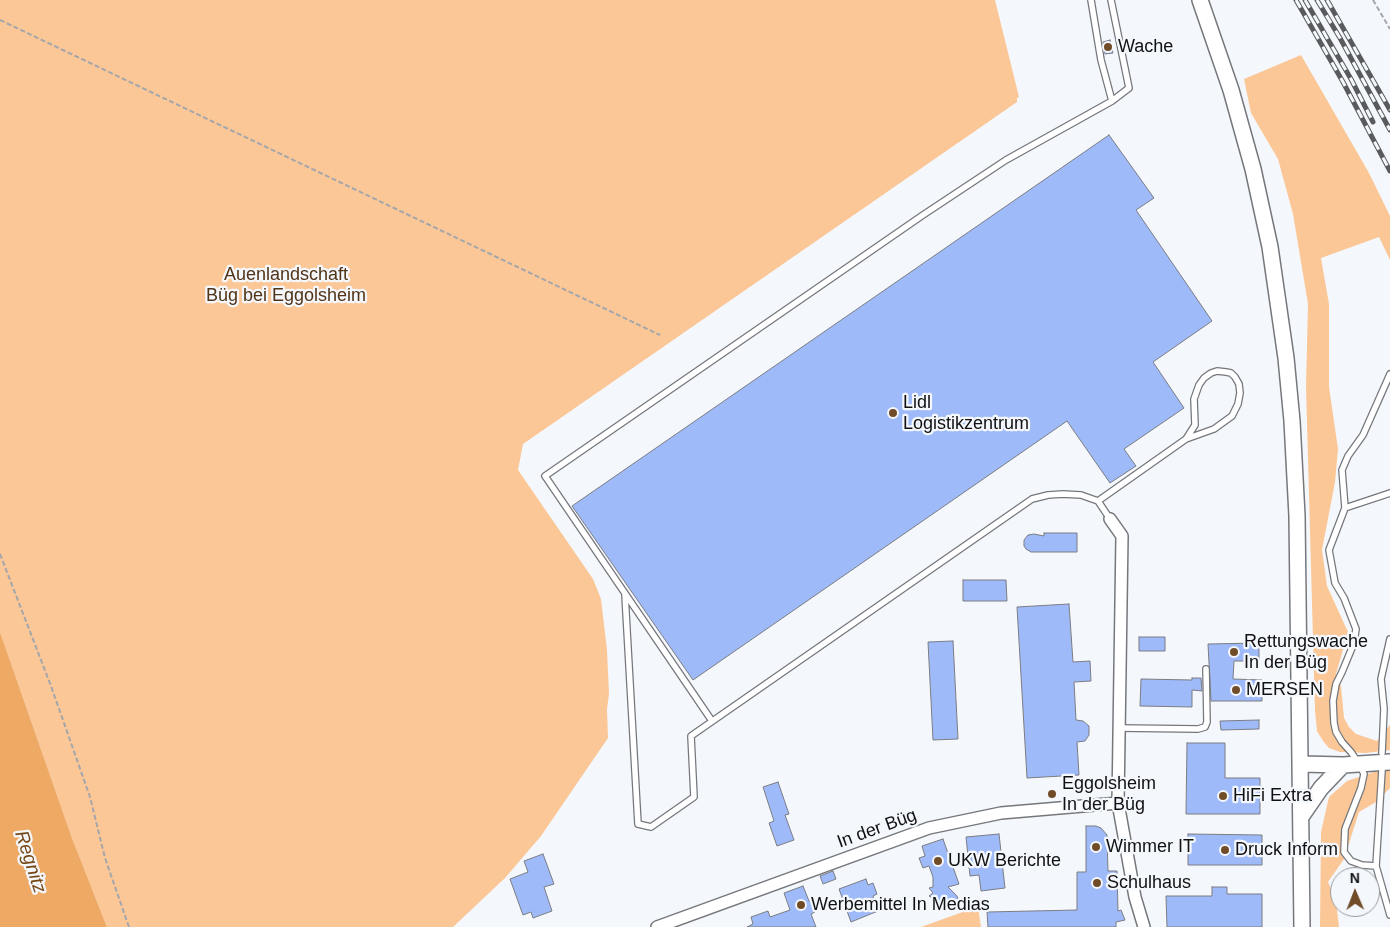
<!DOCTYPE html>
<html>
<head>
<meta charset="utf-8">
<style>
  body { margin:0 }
  #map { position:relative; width:1390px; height:927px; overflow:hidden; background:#f4f7fc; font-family:Helvetica,sans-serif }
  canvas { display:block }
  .north { position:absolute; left:1330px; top:867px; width:50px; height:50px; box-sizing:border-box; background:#f4f7fc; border:1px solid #999b9e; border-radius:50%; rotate:359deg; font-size:14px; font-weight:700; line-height:20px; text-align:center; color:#101112 }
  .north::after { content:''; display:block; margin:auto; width:18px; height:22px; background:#714c28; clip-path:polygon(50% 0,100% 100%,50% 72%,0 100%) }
</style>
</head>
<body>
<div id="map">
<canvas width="1390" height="927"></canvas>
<div class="north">N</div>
</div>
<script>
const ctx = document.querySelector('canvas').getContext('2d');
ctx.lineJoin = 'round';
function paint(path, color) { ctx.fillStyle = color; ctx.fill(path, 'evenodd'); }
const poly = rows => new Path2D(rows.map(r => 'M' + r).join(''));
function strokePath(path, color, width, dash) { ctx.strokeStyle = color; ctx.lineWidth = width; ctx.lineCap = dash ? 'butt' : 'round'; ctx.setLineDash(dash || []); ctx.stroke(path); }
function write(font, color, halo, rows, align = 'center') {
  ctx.font = font + ' Helvetica,sans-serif'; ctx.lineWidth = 4.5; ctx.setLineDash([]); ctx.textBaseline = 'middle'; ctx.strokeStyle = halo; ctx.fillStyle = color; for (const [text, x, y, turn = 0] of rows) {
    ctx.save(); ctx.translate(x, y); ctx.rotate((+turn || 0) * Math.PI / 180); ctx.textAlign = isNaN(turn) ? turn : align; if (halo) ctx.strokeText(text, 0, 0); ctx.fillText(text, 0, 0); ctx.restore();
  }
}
paint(poly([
  [0,0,995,0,1019,97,1017,98,1017,102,523,444,518,470,593,579,601,599,607,650,609,694,607,709,608,738,541,836,505,878,453,927,107,927,72,838,0,632],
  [1301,55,1369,173,1390,216,1390,260,1379,237,1321,258,1329,304,1329,387,1338,449,1335,482,1322,550,1327,586,1348,632,1336,674,1341,686,1344,718,1349,727,1356,734,1377,741,1390,725,1390,750,1366,753,1340,752,1329,748,1323,741,1317,731,1315,711,1306,387,1308,304,1293,214,1278,159,1251,113,1244,79],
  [1390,769,1390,788,1376,802,1359,812,1344,859,1328,882,1336,901,1339,927,1320,927,1321,832,1329,797,1347,781,1374,772],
  [978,907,981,927,921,927,971,909]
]), '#fbc797');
paint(poly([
  [0,632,72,838,107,927,0,927]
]), '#eea965');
const building = poly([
  [1110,40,1113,53,1105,54,1103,42,1110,40],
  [1109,135,1154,198,1136,210,1212,321,1153,362,1184,408,1124,449,1136,466,1110,483,1067,421,693,680,572,506,1109,135],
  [1044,533,1077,533,1077,552,1031,552,1026,549,1024,546,1024,540,1028,535,1034,534,1044,536,1044,533],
  [963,580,1006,580,1007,601,963,601,963,580],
  [1069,604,1073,662,1090,661,1091,681,1074,682,1076,720,1083,721,1089,726,1089,735,1085,741,1077,742,1079,775,1027,778,1017,607,1069,604],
  [1139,637,1165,637,1165,651,1139,651,1139,637],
  [953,641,958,739,933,740,928,642,953,641],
  [1259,643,1259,661,1234,661,1233,679,1262,680,1262,701,1211,701,1208,644,1259,643],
  [1192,678,1201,678,1202,691,1192,690,1192,707,1140,706,1141,679,1192,680,1192,678],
  [1259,720,1259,729,1221,730,1220,721,1259,720],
  [1187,743,1225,743,1225,778,1260,778,1260,814,1186,814,1187,743],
  [778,782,789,814,785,815,794,840,777,846,769,823,774,821,763,787,778,782],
  [1086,826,1096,826,1101,828,1107,835,1108,871,1117,871,1118,911,1121,910,1125,920,1116,922,1116,927,988,927,987,912,1077,910,1077,872,1086,872,1086,826],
  [999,834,1005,888,981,891,979,875,970,876,966,837,999,834],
  [1188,834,1262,835,1262,865,1188,865,1188,834],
  [943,839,959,884,948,887,957,896,959,902,949,904,942,903,929,896,933,893,929,888,933,887,933,877,929,866,923,868,919,858,925,856,922,846,943,839],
  [543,854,554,884,544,887,552,911,533,918,531,912,523,915,510,879,528,872,524,861,543,854],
  [833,871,836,879,823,884,820,876,833,871],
  [866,879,868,885,873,883,877,894,873,896,878,911,851,922,839,889,866,879],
  [803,886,809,901,811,901,815,912,811,914,816,927,747,927,753,924,751,917,768,911,770,917,790,910,784,893,803,886],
  [1212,887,1227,887,1227,894,1262,894,1262,927,1167,927,1166,896,1212,896,1212,887]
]);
paint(building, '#9ebaf9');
strokePath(building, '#7b7d82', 1);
const lane = poly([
  [1091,0,1101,60,1112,101],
  [1098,501,1186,439,1214,429,1232,416,1238,404,1240,393,1239,384,1235,377,1231,373,1226,372,1217,371,1211,373,1204,378,1199,385,1194,399,1195,425,1186,439],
  [1345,508,1390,493],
  [625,595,638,824,651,827,694,797,691,736,1032,499,1048,495,1063,494,1081,495,1098,501,1110,519],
  [712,721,545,476,923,215,1006,160,1112,101,1129,88,1111,0],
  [1118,728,1198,729,1205,727,1207,722,1206,669],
  [1382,753,1384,709,1381,679,1390,639],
  [1382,770,1376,866,1390,915],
  [1376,866,1362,865,1351,861,1344,852,1345,829,1361,788,1364,774,1359,764,1351,752,1342,742,1336,732,1334,723,1333,701,1336,684,1342,672,1354,643,1356,629,1344,598,1335,583,1329,550,1345,508,1342,470,1348,456,1363,435,1390,374]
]);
const street = poly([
  [1110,519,1122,536,1118,803,1135,897,1144,927],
  [657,927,929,828,1001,813,1118,803]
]);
const secondary = poly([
  [1200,0,1231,90,1253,169,1270,247,1286,358,1292,421,1297,516,1302,927],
  [1301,764,1343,765,1390,762],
  [1301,817,1321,788,1343,765]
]);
strokePath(lane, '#75777b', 8);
strokePath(street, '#75777b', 14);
strokePath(secondary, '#75777b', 18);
strokePath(poly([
  [1373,0,1390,29],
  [0,20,660,335],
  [0,554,51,686,90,797,105,858,129,927]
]), '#a4a6aa', 2, [5, 2.5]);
strokePath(lane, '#fff', 5.5);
strokePath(street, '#fff', 11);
strokePath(secondary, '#fff', 15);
const rail = poly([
  [1296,0,1343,82,1390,171],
  [1305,0,1351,79,1373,122],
  [1317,0,1340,38,1390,130],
  [1327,0,1390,110]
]);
strokePath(rail, '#585a5c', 5);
strokePath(rail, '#f4f7fc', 3, [9]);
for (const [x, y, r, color] of [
  [1108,47,5,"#714c28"],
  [893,413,5,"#714c28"],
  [1234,652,5,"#714c28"],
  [1236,690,5,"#714c28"],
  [1052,794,5,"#714c28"],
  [1223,796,5,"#714c28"],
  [1096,847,5,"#714c28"],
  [1225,850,5,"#714c28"],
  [938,861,5,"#714c28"],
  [1097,883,5,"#714c28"],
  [801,905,5,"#714c28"]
]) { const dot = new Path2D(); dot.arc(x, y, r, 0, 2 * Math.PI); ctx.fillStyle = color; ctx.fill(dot); strokePath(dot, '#f4f7fc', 2); }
write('18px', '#101112', '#f4f7fc', [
  ["Wache",1118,47],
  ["Lidl",903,403],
  ["Logistikzentrum",903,424],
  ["Rettungswache",1244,642],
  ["In der Büg",1244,663],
  ["MERSEN",1246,690],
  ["Eggolsheim",1062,784],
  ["In der Büg",1062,805],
  ["HiFi Extra",1233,796],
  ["Wimmer IT",1106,847],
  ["Druck Inform",1235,850],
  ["UKW Berichte",948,861],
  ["Schulhaus",1107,883],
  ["Werbemittel In Medias",811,905]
], 'left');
write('18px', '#513417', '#f4f7fc', [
  ["Auenlandschaft",286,275],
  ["Büg bei Eggolsheim",286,296]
]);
write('18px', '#101112', '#f4f7fc', [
  ["In der Büg",877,829,-20]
]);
write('italic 19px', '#754815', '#f4f7fc', [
  ["Regnitz",30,862,72]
]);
</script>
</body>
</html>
